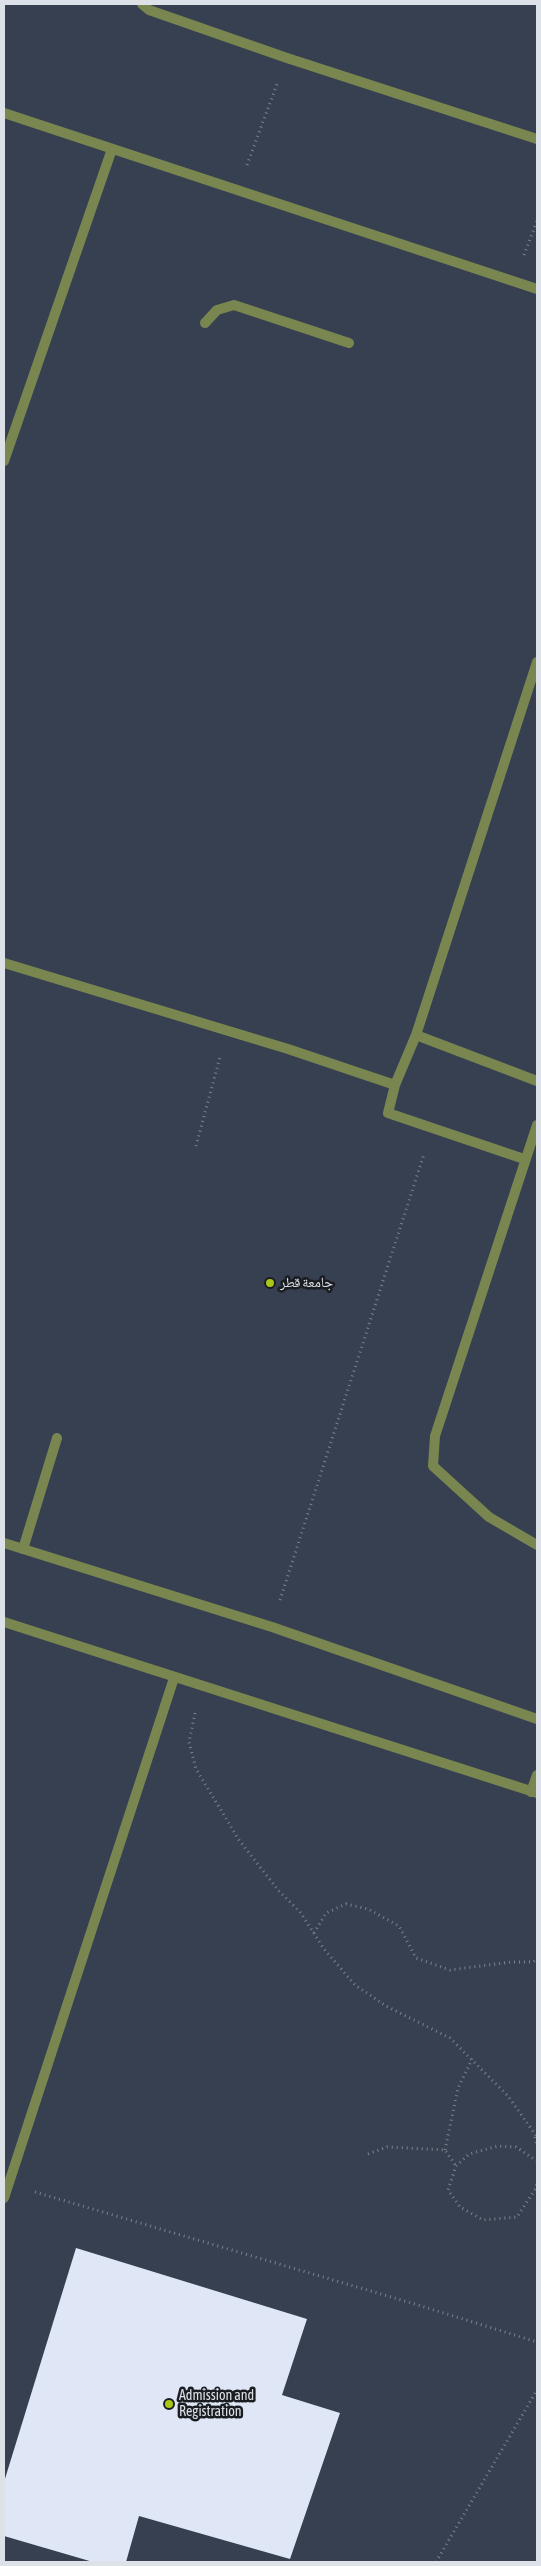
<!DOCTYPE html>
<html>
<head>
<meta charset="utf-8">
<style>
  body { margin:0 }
  #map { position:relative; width:541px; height:2566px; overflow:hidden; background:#2f3541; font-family:"Asap Condensed",sans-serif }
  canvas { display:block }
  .frame { position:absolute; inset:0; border:5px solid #dde1e8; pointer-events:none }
</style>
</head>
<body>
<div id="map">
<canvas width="541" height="2566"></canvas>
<div class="frame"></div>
</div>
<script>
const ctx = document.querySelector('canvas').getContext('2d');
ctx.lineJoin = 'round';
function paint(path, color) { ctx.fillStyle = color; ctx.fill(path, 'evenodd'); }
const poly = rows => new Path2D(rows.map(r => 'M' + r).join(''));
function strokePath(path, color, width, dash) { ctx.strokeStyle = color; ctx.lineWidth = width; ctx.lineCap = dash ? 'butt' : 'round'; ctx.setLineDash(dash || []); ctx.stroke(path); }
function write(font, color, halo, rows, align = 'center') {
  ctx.font = font + ' "Asap Condensed","Noto Naskh Arabic",sans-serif'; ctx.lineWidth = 5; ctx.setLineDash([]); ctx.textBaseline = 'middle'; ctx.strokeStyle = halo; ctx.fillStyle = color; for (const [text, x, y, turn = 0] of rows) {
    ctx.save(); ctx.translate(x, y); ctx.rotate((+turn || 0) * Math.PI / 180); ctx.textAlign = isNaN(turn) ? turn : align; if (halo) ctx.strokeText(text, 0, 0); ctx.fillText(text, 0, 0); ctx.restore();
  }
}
paint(poly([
  [4,4,537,4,537,2562,4,2562]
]), '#374051');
paint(poly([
  [76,2248,307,2319,282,2395,340,2413,290,2559,139,2516,126,2562,93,2562,4,2536,4,2482]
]), '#dfe7f6');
strokePath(poly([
  [247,165,277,84],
  [524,255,537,221],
  [196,1146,220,1057],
  [280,1600,424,1154],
  [195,1713,189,1742,196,1769,239,1840,278,1890,300,1912,324,1949,355,1985,386,2006,450,2038,508,2096,537,2137],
  [314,1933,326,1913,346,1904,368,1909,399,1926,416,1958,450,1970,511,1962,533,1962,537,1959],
  [535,2137,537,2147],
  [445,2150,458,2088,472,2059],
  [368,2154,387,2147,445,2150,456,2166],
  [537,2161,516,2147,498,2146,469,2154,456,2166,448,2190,460,2207,483,2220,517,2217,536,2188,537,2181],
  [35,2192,418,2305,537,2342],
  [436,2562,537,2390]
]), '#7d828c', 3, [1, 4]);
strokePath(poly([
  [142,4,149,10,287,58,537,139],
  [205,323,217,310,234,305,349,343],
  [4,461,112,149],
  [4,963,288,1049,395,1085],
  [416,1035,537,1081],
  [537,1125,435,1436,433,1466,489,1517,537,1545],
  [524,1159,388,1113,395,1085,416,1035,537,662],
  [23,1549,57,1438],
  [4,2198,174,1678]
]), '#798650', 10);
strokePath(poly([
  [4,113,537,289],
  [4,1543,272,1627,537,1719],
  [4,1622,537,1793],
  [531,1792,537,1775]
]), '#798650', 10);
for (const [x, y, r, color] of [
  [270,1283,5,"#aac718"],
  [169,2404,5,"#aac718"]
]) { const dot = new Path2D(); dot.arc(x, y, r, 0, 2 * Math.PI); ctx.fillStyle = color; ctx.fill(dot); strokePath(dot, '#1a1d22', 2); }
write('14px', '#dde1e8', '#1a1d22', [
  ["جامعة قطر",280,1283],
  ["Admission and",179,2396],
  ["Registration",179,2412]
], 'left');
</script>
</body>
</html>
